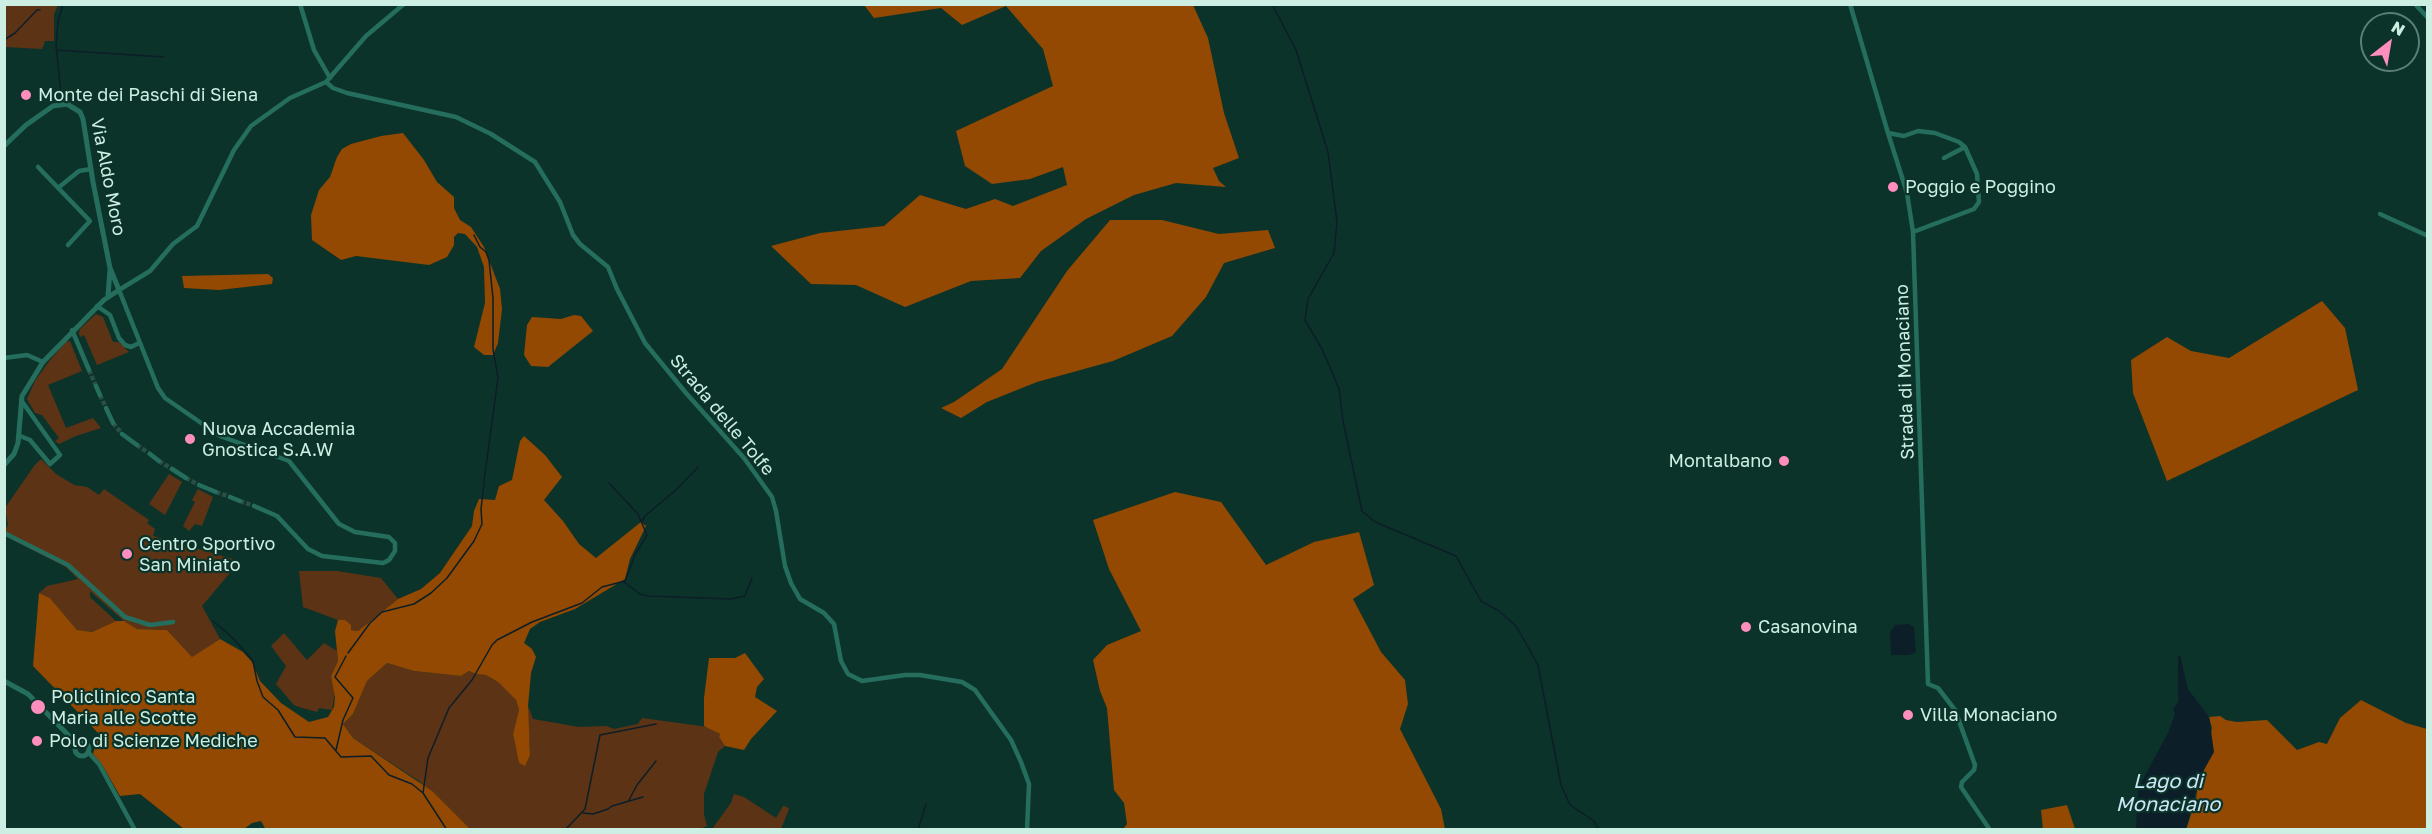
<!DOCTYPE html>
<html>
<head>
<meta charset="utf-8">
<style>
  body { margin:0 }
  #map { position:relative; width:2432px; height:834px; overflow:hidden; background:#0c332a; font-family:"Golos Text",sans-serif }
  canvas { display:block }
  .frame { position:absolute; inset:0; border:6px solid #cceee3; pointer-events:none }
  .north { position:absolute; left:2360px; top:12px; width:60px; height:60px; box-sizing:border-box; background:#0c332a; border:2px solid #597e74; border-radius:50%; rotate:31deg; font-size:16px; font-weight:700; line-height:24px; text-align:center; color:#cceee3 }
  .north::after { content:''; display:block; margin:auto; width:21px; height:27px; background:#fe8ebd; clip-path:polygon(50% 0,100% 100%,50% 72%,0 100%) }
</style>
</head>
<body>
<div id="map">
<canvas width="2432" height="834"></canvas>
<div class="frame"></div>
<div class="north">N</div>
</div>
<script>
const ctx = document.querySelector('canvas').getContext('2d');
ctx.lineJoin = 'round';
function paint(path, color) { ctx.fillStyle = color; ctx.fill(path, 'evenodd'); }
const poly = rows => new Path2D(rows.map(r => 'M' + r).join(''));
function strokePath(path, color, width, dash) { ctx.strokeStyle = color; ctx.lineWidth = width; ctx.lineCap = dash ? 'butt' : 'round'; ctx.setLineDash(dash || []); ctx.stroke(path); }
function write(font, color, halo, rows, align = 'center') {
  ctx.font = font + ' "Golos Text",sans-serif'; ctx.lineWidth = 4.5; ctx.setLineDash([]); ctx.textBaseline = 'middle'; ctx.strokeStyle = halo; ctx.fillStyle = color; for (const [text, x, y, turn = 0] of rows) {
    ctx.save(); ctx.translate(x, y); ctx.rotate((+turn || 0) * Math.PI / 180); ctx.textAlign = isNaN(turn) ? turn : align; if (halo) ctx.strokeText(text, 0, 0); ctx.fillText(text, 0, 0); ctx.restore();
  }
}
paint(poly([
  [4,5,58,5,54,14,54,41,45,41,42,49,5,47],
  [96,314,103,317,113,342,119,342,129,352,97,365,84,335,80,337,79,333,80,329],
  [70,341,82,371,48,385,66,428,93,418,101,428,76,436,59,444,55,441,59,438,42,415,35,413,27,399,35,381,50,360,66,342],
  [41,459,56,474,74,485,87,487,99,495,104,489,149,520,147,523,155,529,153,536,240,561,202,606,220,639,192,657,167,630,137,629,124,621,90,591,90,597,116,621,92,632,77,630,50,598,39,593,47,586,78,579,66,567,5,536,5,530,8,525,5,508,34,466],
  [169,474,182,482,165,515,149,504],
  [198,489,213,497,202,526,195,524,189,531,183,526,195,502,192,500],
  [299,571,337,571,381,578,398,599,358,631,351,630,342,620,338,620,303,607],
  [284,633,307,660,324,643,337,651,338,661,331,676,335,692,332,710,319,708,317,712,299,707,294,705,276,684,286,666,271,646],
  [387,663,414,671,461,676,469,671,476,674,486,675,498,682,516,700,519,710,513,734,519,763,524,765,530,755,530,744,527,727,528,706,533,719,579,727,606,726,614,729,638,724,642,718,708,727,720,734,719,737,725,746,718,752,704,794,704,814,707,826,700,829,470,829,419,781,353,738,343,724,353,714,367,681],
  [734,794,744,797,776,818,783,806,787,807,789,809,781,829,712,829,731,803]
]), '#5d3315');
paint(poly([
  [864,5,1193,5,1208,38,1224,113,1239,158,1213,168,1219,181,1226,187,1176,183,1134,195,1086,219,1041,251,1020,278,971,281,905,307,856,285,811,284,771,246,820,233,884,226,920,195,966,209,995,199,1013,206,1067,185,1063,167,1030,179,992,184,965,166,956,131,1053,86,1043,49,1006,6,962,25,941,8,874,18],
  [403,133,424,160,437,182,454,197,454,208,460,220,471,227,484,247,500,289,502,309,498,343,493,355,484,355,474,347,485,303,484,267,477,247,465,234,458,233,454,237,454,245,447,257,429,265,356,256,341,260,312,240,311,215,319,190,330,177,337,157,342,149,351,144,381,136],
  [1110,220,1162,220,1219,234,1268,230,1275,248,1224,263,1206,297,1172,336,1113,361,1037,382,987,402,961,418,941,408,954,402,1002,369,1067,271],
  [268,274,273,278,272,284,219,290,184,288,182,276],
  [2322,301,2345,328,2358,390,2167,481,2133,393,2131,360,2167,337,2191,351,2229,358],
  [574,315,581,316,593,331,548,367,531,366,524,355,527,325,532,317,561,319],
  [524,436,545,455,562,477,544,500,563,521,579,544,596,558,641,522,646,526,630,559,625,579,575,609,540,622,530,629,524,643,532,649,536,657,531,673,528,706,530,755,525,766,519,763,513,734,519,710,516,700,498,682,486,675,476,674,469,671,461,676,414,671,387,663,367,681,353,714,343,724,353,738,432,791,470,829,266,830,261,821,252,823,244,829,184,829,140,794,120,796,101,763,93,754,99,734,33,666,39,593,50,598,77,630,92,632,116,621,124,621,137,629,167,630,192,657,220,639,243,652,252,662,260,681,281,703,309,722,328,717,334,707,335,697,331,676,338,661,335,631,338,620,345,620,351,625,351,630,358,631,398,599,421,589,440,573,472,526,474,511,479,499,495,500,499,486,512,480,520,441],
  [1175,492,1221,502,1266,565,1314,542,1359,532,1374,585,1353,599,1381,652,1405,680,1408,704,1400,729,1441,809,1445,829,1123,829,1127,824,1124,803,1114,790,1107,708,1100,691,1093,660,1107,645,1141,631,1109,569,1093,520],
  [745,653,764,679,757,687,755,697,777,711,751,739,744,750,725,746,719,737,720,734,704,726,704,698,709,658,735,658],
  [2361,700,2406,723,2427,729,2427,829,2186,830,2196,799,2198,784,2204,770,2212,728,2209,717,2220,716,2226,720,2237,722,2267,720,2297,750,2319,742,2327,744,2340,718],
  [2067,805,2075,829,2043,829,2041,810]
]), '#934901');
paint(poly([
  [1909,624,1914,627,1916,652,1909,655,1891,655,1890,632,1895,625],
  [2180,655,2188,689,2209,717,2214,752,2200,777,2186,829,2136,829,2138,791,2142,781,2168,733,2175,714,2173,709,2178,702,2178,656]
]), '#0c1e28');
strokePath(poly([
  [1272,4,1296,50,1328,152,1337,222,1334,253,1308,299,1305,320,1323,351,1339,389,1343,421,1362,511,1375,522,1456,556,1481,601,1499,611,1516,626,1538,665,1561,785,1570,805,1594,821,1599,830],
  [4,40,15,33,37,10,40,10],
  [56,50,164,57],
  [61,93,56,45,58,22,63,4],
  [474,235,480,247,486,252,489,260,493,298,493,349,498,378,484,481],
  [642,521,645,516,677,489,698,467],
  [624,582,640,594,648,596,730,599,745,596,752,578],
  [213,621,232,637,253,661,257,681,263,697,278,710,295,737,325,738,341,757,371,756,389,775,412,784,423,793,447,830],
  [348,653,370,623,382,612,414,604,431,593,447,578,474,541,482,524,481,509,484,483],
  [336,750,343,720,353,698,335,677,346,656],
  [423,793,428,758,449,708,472,680,492,645,497,640,532,622,582,603,602,587,625,581,635,555,647,535,638,514,609,483],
  [629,800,637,785,656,761],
  [583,813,593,814,608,809,612,806,643,797],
  [565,830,585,809,600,735,656,724],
  [918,830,926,804]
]), '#0c1e28', 1.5);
strokePath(poly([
  [89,370,96,386],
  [100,395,106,408],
  [113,423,122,434],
  [137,445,150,454],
  [159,461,172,469],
  [186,478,199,485],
  [216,492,230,497],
  [240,501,254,506]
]), '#294f46', 4.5, [4.5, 2]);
strokePath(poly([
  [300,4,314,50,330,78],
  [1850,4,1888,133,1904,136,1918,131,1935,133,1959,142,1965,147,1977,174,1979,202,1974,209,1913,232,1928,684,1938,688,1955,710,1975,765,1974,770,1962,782,1961,787,1990,830],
  [2415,4,2428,18],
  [326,82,333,88,347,93,456,117,491,134,535,162,560,202,573,235,580,244,608,267,617,289,645,343,686,393,744,458,772,497,776,511,785,566,791,583,800,599,824,613,834,624,841,661,848,674,862,681,905,675,920,675,962,682,975,690,1011,740,1021,762,1029,784,1027,830],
  [1888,133,1907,193,1913,232],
  [1944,158,1965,147],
  [38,167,90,221,68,245],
  [58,188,79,171,91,169],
  [2380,214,2428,236],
  [97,306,110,315,119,338,125,345,131,347,139,343],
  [72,330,89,370],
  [4,358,27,355,43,362],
  [96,386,100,395],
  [106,408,113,423],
  [122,434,137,445],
  [20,436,30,440,50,464,60,455,21,400],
  [150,454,159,461],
  [172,469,186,478],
  [199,485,216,492],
  [230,497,240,501],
  [254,506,277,516,308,549,322,556,383,563,389,560,395,551,395,543,389,537,355,532,339,524,289,461,220,436,165,398,158,388,119,290,150,271,173,244,197,226,234,150,251,126,290,98,326,82,366,36,404,4],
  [4,533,68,565,125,617,150,625,173,622],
  [88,752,99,764,135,830]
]), '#256e5d', 4.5);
strokePath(poly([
  [4,146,26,125,53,106,67,104,80,112,83,119,93,182,110,268,119,290,104,300,43,362,22,396,18,443,14,454,4,465],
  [108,296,110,270],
  [4,681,28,694,77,744],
  '75 749a7 7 0 1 1 14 0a7 7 0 1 1-14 0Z'
]), '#256e5d', 5);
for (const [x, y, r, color] of [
  [26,95,6,"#fe8ebd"],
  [1893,187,6,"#fe8ebd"],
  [190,439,6,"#fe8ebd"],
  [1784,461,6,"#fe8ebd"],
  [127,554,6,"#fe8ebd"],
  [1746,627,6,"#fe8ebd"],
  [38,707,8,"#fe8ebd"],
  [1908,715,6,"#fe8ebd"],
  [37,741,6,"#fe8ebd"]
]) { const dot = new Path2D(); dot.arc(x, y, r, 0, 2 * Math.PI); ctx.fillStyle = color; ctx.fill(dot); strokePath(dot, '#0c332a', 2); }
write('18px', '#cceee3', '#0c332a', [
  ["Monte dei Paschi di Siena",38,95],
  ["Poggio e Poggino",1905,187],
  ["Nuova Accademia",202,429],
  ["Gnostica S.A.W",202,450],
  ["Montalbano",1772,461,"right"],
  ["Centro Sportivo",139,544],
  ["San Miniato",139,565],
  ["Casanovina",1758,627],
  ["Policlinico Santa",51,697],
  ["Maria alle Scotte",51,718],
  ["Villa Monaciano",1920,715],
  ["Polo di Scienze Mediche",49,741]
], 'left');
write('18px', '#cceee3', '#0c332a', [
  ["Via Aldo Moro",108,177,79],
  ["Strada di Monaciano",1905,372,-92],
  ["Strada delle Tolfe",722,415,50]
]);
write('italic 20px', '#cce7f7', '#0c332a', [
  ["Lago di",2168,782],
  ["Monaciano",2168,805]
]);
</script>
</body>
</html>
